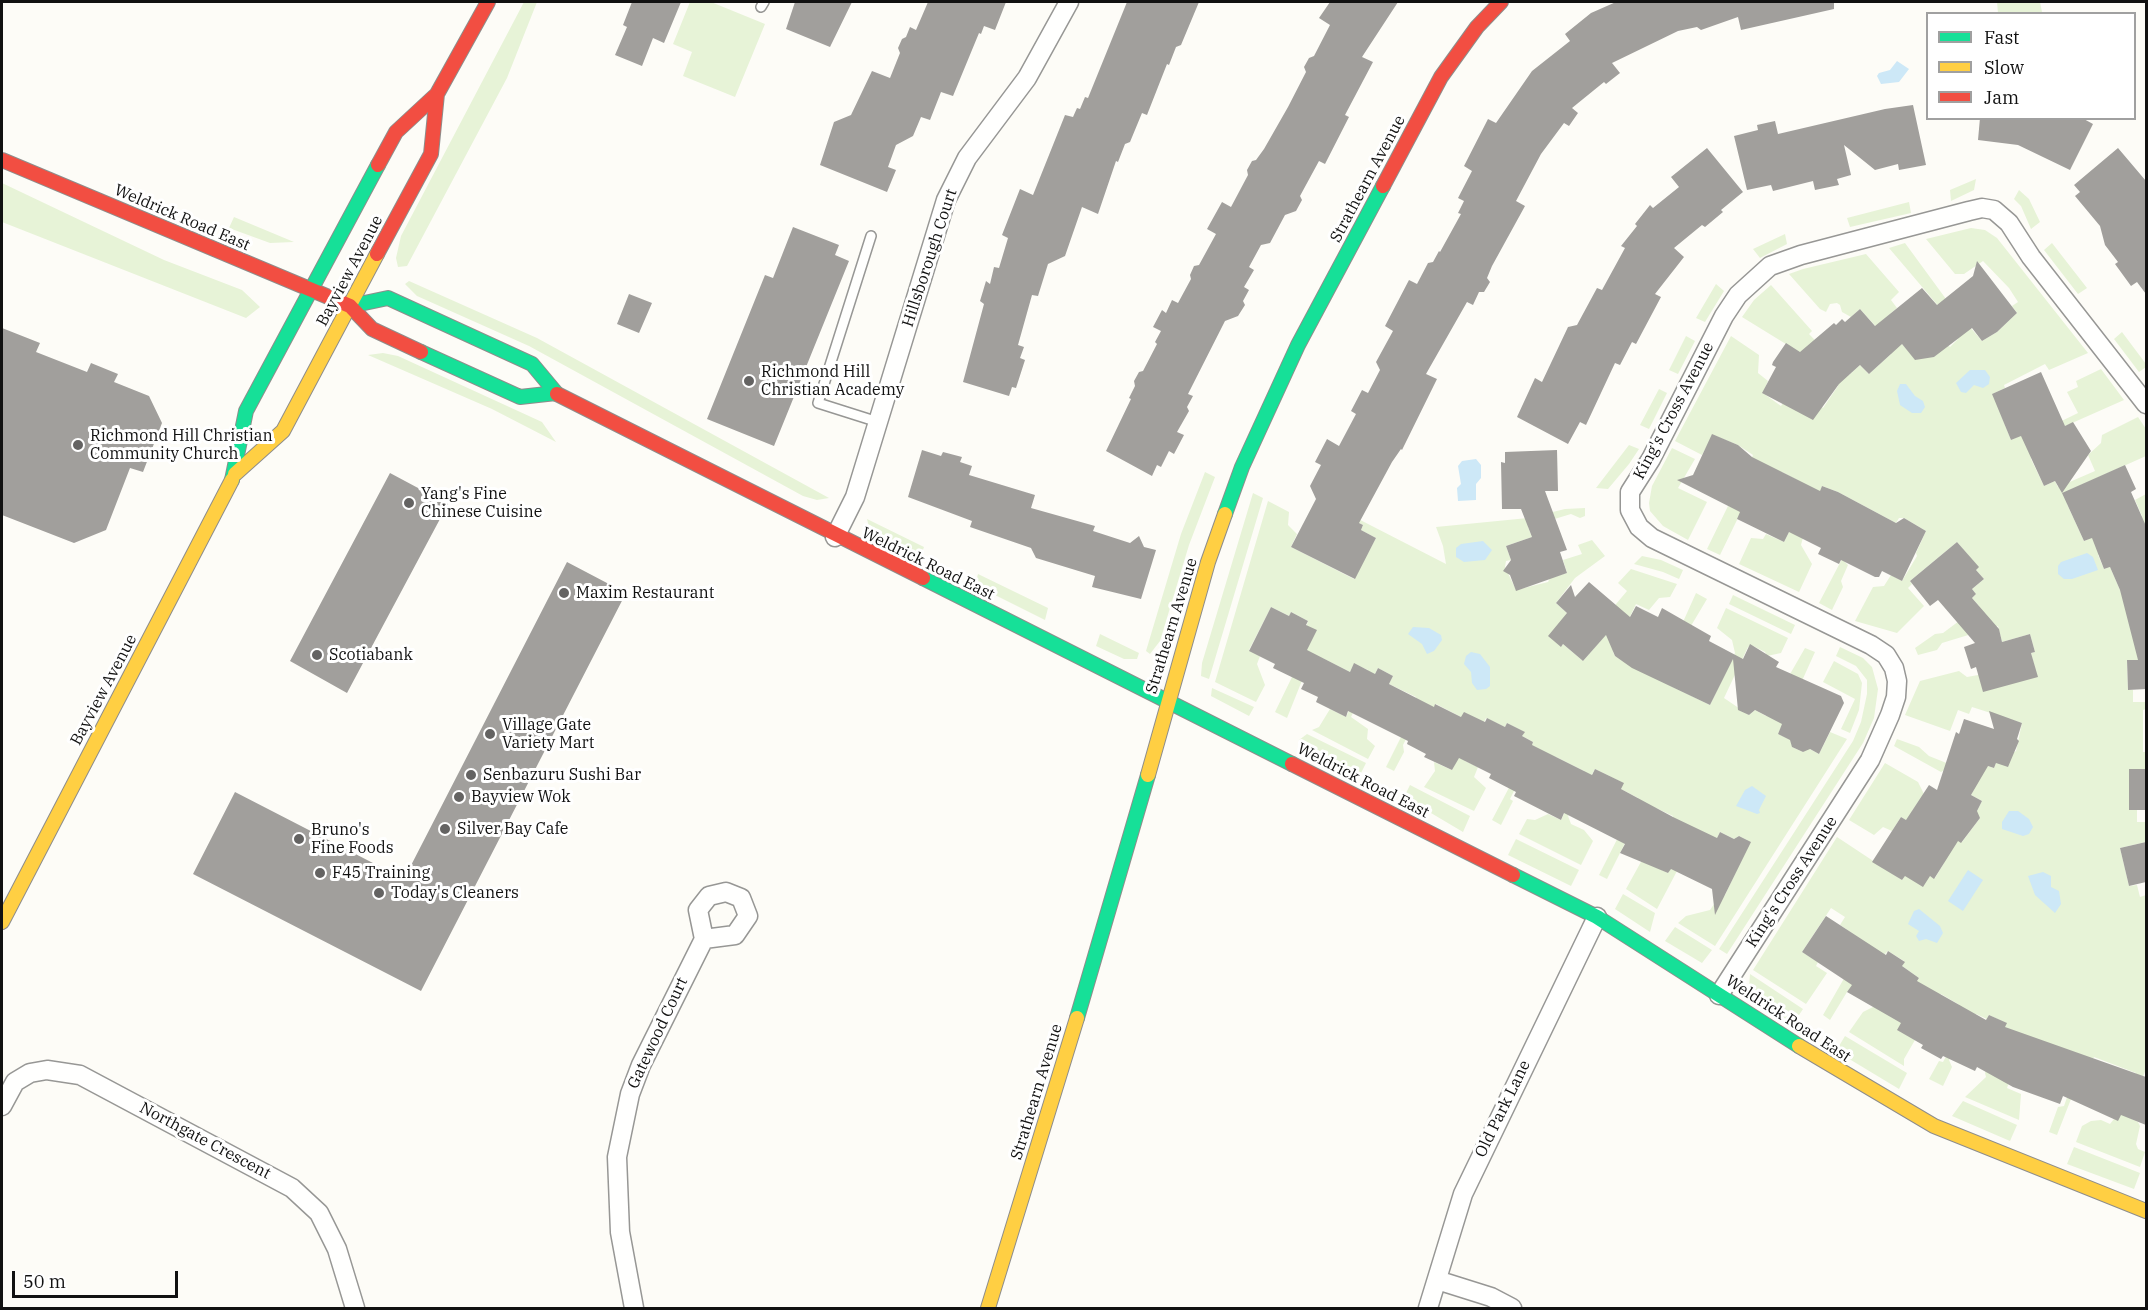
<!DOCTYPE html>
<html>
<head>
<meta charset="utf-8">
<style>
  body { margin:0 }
  #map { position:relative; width:2148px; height:1310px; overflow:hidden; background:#fdfcf7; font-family:"IBM Plex Serif",serif }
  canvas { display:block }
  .frame { position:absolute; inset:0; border:3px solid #111; pointer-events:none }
  .legend { position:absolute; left:1926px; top:12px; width:210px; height:108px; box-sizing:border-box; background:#fff; border:2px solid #a0a0a0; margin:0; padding:8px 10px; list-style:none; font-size:18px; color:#111 }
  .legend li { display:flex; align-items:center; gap:12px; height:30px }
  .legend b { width:30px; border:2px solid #a0a0a0 }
  .scale { position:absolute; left:12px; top:1271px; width:166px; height:27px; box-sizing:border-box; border:3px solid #111; border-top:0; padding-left:8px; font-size:18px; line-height:21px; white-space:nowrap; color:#111; -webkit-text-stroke:4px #fff; paint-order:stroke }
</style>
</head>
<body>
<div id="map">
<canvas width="2148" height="1310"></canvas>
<div class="frame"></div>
<ul class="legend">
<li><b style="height:8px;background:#16e098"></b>Fast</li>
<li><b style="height:8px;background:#ffcf43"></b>Slow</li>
<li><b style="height:8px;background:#f24e42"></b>Jam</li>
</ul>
<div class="scale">50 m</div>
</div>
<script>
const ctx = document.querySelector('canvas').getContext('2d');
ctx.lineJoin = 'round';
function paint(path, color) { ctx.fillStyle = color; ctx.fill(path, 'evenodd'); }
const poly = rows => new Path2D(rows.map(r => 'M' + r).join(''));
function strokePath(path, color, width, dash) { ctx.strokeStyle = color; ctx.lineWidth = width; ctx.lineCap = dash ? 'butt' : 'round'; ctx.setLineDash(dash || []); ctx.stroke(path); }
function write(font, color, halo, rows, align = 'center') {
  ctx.font = font + ' "IBM Plex Serif",serif'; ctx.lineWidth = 6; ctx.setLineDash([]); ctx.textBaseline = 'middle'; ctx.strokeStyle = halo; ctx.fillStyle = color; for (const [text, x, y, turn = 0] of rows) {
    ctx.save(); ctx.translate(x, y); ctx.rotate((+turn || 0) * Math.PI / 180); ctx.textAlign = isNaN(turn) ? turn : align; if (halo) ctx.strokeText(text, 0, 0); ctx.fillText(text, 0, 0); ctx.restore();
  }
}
paint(poly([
  [524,2,537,2,507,78,407,266,398,267,396,258,401,236],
  [690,2,711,2,765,24,735,97,683,76,692,52,673,44],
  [1997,2,2040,2,2042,12,1998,13],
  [1976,179,1974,190,1951,201,1950,190],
  [2,183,164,260,242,290,260,307,246,318,2,222],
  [2019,190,2029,199,2040,222,2031,229,2021,206,2014,199],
  [1909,202,1911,213,1850,227,1847,218],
  [234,217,294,242,270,243,229,228],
  [1971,228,1985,230,1997,238,2088,353,2049,370,2045,364,2004,385,2005,388,1993,394,2011,440,2031,431,2037,433,2078,413,2067,392,2078,387,2076,381,2101,369,2124,400,2036,439,2031,459,2044,486,2055,481,2058,487,2095,471,2088,455,2101,443,2102,435,2138,417,2146,429,2146,456,2070,490,2074,500,2067,504,2084,541,2142,516,2135,500,2146,494,2146,523,2106,539,2109,550,2098,555,2104,569,2110,567,2120,590,2146,580,2146,589,2134,592,2146,643,2146,653,2138,653,2138,660,2127,661,2128,690,2133,690,2133,702,2146,702,2146,709,2143,710,2143,752,2146,752,2146,769,2129,769,2129,810,2137,810,2137,822,2146,822,2146,842,2120,848,2129,886,2137,885,2140,897,2146,895,2146,1069,2128,1117,2138,1122,2140,1126,2136,1144,2138,1149,2145,1152,2140,1167,2076,1142,2082,1126,2091,1121,2101,1120,2110,1124,2114,1119,2118,1120,2136,1073,2094,1057,2071,1099,2057,1135,2049,1132,2058,1107,2064,1106,2079,1063,2022,1045,2007,1088,2021,1094,2019,1120,1965,1097,1986,1077,1985,1073,2006,1023,1989,1015,1987,1019,1976,1014,1972,1020,1958,1004,1941,994,1898,1030,1915,1040,1904,1059,1904,1066,1849,1032,1863,1012,1875,1006,1893,1018,1919,978,1902,966,1904,961,1888,951,1847,992,1830,1020,1823,1015,1865,942,1840,925,1845,917,1831,908,1802,952,1818,962,1816,966,1827,973,1806,1004,1753,970,1837,837,1902,880,1905,876,1930,876,1935,878,1944,863,1937,858,1930,836,1901,817,1892,831,1883,827,1874,835,1849,820,1885,763,1918,782,1924,794,1912,811,1914,815,1962,842,1980,818,1976,813,1982,801,1971,795,1974,789,1945,770,1941,772,1894,746,1897,739,1919,747,1929,756,1949,764,1976,762,1994,768,1996,763,2016,751,2022,723,1972,707,1969,714,1958,710,1950,731,1905,715,1920,681,1959,671,1967,677,1978,675,2037,677,2031,653,2035,652,2030,634,2002,642,1998,626,1942,643,1937,650,1918,655,1915,648,1935,634,1943,633,1979,606,1972,598,1976,594,1972,589,1984,579,1976,570,1978,567,1957,542,1910,581,1912,584,1908,588,1924,606,1897,633,1855,621,1873,587,1884,586,1891,575,1902,581,1917,556,1916,553,1926,531,1904,518,1899,518,1896,523,1838,492,1822,486,1802,541,1801,545,1812,564,1799,592,1739,564,1751,538,1763,539,1766,534,1784,542,1807,495,1797,480,1782,472,1753,487,1720,555,1707,549,1728,506,1731,507,1753,455,1738,445,1713,435,1702,455,1675,441,1731,336,1759,355,1758,373,1768,381,1763,393,1781,406,1783,403,1793,409,1820,406,1823,408,1838,386,1807,357,1742,317,1754,300,1771,285,1812,331,1809,334,1849,375,1860,365,1869,374,1891,354,1888,340,1860,309,1851,317,1842,312,1840,305,1837,303,1830,304,1826,312,1820,309,1789,274,1803,269,1866,254,1899,292,1891,300,1897,308,1882,321,1916,360,1926,352,1934,357,1947,344,1950,347,1958,339,1941,320,1946,315,1889,248,1905,243,1946,299,1982,341,1997,332,2017,313,2012,306,2018,302,2009,288,1983,261,1964,274,1955,274,1926,239],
  [1785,234,1787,244,1760,258,1753,249],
  [2052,243,2087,288,2078,294,2044,250],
  [409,281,537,338,829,498,817,500,803,496,529,346,417,296,405,284],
  [1716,284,1724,291,1705,322,1696,318],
  [2122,332,2146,364,2146,367,2139,372,2114,339],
  [1686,336,1695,341,1678,374,1669,370],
  [383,353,398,356,542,422,556,442,492,409,368,355],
  [1659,389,1667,393,1649,429,1640,425],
  [1629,445,1639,449,1629,464,1608,489,1596,488],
  [1672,448,1695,459,1678,488,1707,502,1688,540,1663,526,1650,511,1649,503,1652,486],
  [1205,472,1215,477,1189,545,1160,641,1150,654,1146,651,1181,534],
  [1253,493,1263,498,1209,679,1201,676,1202,663],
  [1268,501,1289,512,1288,525,1297,534,1291,547,1354,579,1376,538,1361,530,1363,525,1332,509,1333,506,1446,564,1443,546,1436,527,1528,518,1565,509,1585,508,1585,516,1580,518,1571,514,1528,527,1532,537,1506,546,1511,560,1506,561,1505,567,1516,590,1548,582,1550,578,1567,573,1563,560,1582,554,1578,545,1592,540,1605,556,1575,578,1556,603,1567,613,1561,647,1563,644,1583,661,1620,618,1611,610,1627,591,1618,583,1631,569,1677,584,1670,597,1659,598,1649,610,1636,604,1613,652,1615,656,1623,661,1674,642,1696,593,1707,599,1679,646,1671,686,1710,705,1735,653,1732,640,1717,628,1726,608,1788,638,1781,653,1767,656,1765,652,1753,646,1748,647,1724,698,1749,715,1755,710,1766,716,1805,648,1815,652,1778,734,1792,740,1792,747,1803,752,1808,748,1819,754,1830,732,1847,739,1715,946,1678,923,1686,916,1710,910,1719,897,1725,895,1748,846,1747,840,1739,836,1734,839,1720,832,1717,838,1677,871,1657,909,1626,889,1642,860,1668,873,1689,830,1672,821,1673,816,1656,808,1643,807,1607,879,1599,875,1638,798,1621,789,1623,783,1595,769,1591,776,1588,775,1568,816,1571,824,1584,830,1593,841,1581,865,1519,834,1527,819,1535,820,1548,814,1561,820,1584,771,1556,757,1532,755,1510,799,1513,801,1501,825,1492,820,1533,742,1522,736,1524,732,1507,723,1505,727,1486,718,1465,761,1478,767,1474,777,1486,788,1474,811,1424,787,1435,771,1434,762,1452,770,1471,733,1461,717,1436,704,1430,715,1411,709,1416,697,1389,684,1393,676,1378,668,1374,676,1371,675,1351,717,1368,729,1367,739,1375,746,1368,759,1312,730,1319,727,1330,709,1346,717,1368,670,1354,664,1350,672,1322,658,1307,668,1287,718,1275,712,1292,677,1308,621,1291,612,1289,616,1271,607,1249,650,1260,656,1257,664,1265,685,1256,702,1215,682],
  [867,519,924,547,920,558,878,537,869,527],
  [1642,556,1661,560,1683,570,1679,579,1663,572,1634,564],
  [1842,559,1848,565,1841,581,1843,587,1832,610,1819,603],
  [978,574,1048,608,1045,620,975,585],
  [1733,595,1795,625,1791,634,1729,604],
  [1100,634,1139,653,1137,659,1124,659,1096,646],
  [1840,647,1863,658,1872,667,1878,689,1874,718,1863,743,1727,954,1719,949,1853,741,1861,722,1867,694,1867,680,1856,666,1836,656],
  [1834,661,1858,674,1862,683,1859,710,1850,733,1841,729,1855,699,1823,682],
  [1212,688,1254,707,1249,716,1211,696],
  [1409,733,1403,745,1404,752,1394,771,1386,767,1402,735],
  [1307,734,1366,763,1361,773,1299,740],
  [1410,785,1470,816,1463,832,1404,797],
  [1516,839,1579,870,1571,886,1508,855],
  [1623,894,1655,913,1650,932,1615,909],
  [1675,927,1712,950,1702,963,1665,941],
  [1750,974,1803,1009,1793,1024,1757,1000,1749,987],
  [1845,1036,1907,1073,1899,1089,1836,1051],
  [1958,1044,1949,1060,1952,1067,1943,1086,1929,1079,1939,1061,1943,1062,1949,1051],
  [1963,1101,2017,1125,2010,1141,1952,1116],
  [2074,1147,2140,1173,2134,1189,2067,1164]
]), '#e7f3d7');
paint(poly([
  [1897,61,1909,69,1899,82,1881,84,1877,76,1879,73,1890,70],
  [1970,370,1985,370,1990,377,1989,384,1983,388,1974,385,1966,393,1961,392,1956,383],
  [1900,384,1906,384,1915,396,1923,401,1925,407,1921,413,1912,413,1900,405,1897,391],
  [1476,459,1481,465,1481,478,1476,484,1476,500,1458,501,1457,488,1461,484,1458,466,1462,461],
  [1483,541,1492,550,1485,560,1464,562,1456,557,1456,548,1461,544],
  [2087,553,2093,557,2098,570,2072,579,2064,579,2058,574,2058,566,2061,562],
  [1413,627,1429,628,1441,635,1442,640,1434,651,1427,654,1422,644,1408,634],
  [1471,652,1480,654,1490,667,1490,686,1486,689,1477,690,1472,683,1471,672,1464,664,1466,656],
  [1752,786,1766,796,1759,810,1760,813,1757,814,1736,806,1745,790],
  [2009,811,2018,811,2029,819,2033,827,2029,834,2023,836,2002,829,2002,822],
  [1968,870,1983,880,1963,911,1948,901],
  [2043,872,2051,876,2051,887,2059,891,2061,904,2055,913,2035,895,2028,876],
  [1919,909,1940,926,1943,933,1937,943,1926,939,1919,941,1916,936,1919,931,1908,924,1914,911]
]), '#cde8f7');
paint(poly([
  [632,2,681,2,664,43,653,38,642,66,615,55,627,27,623,25],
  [795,2,852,2,830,47,786,29],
  [928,2,1006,2,995,30,984,26,981,34,979,33,953,96,941,92,930,120,921,117,913,136,896,145,888,167,896,170,887,192,820,165,834,122,851,115,872,71,890,78,900,53,898,48,902,39,906,37,910,27,916,30],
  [1127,2,1199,2,1181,45,1176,47,1169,65,1167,64,1147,115,1142,113,1130,142,1125,144,1118,162,1116,161,1098,214,1082,207,1065,256,1048,264,1038,296,1032,295,1018,345,1024,347,1020,358,1025,360,1016,388,1012,387,1009,396,963,382,984,304,980,301,986,281,990,284,994,267,999,268,1008,238,1002,235,1020,189,1033,195,1065,115,1073,117,1077,108,1080,109,1085,97,1088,98],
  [1330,2,1398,2,1362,57,1373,62,1345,115,1349,117,1325,164,1319,161,1300,196,1302,200,1296,211,1285,215,1270,243,1261,245,1249,267,1254,270,1244,287,1249,290,1243,301,1245,305,1238,316,1225,321,1188,394,1193,396,1187,407,1189,411,1177,432,1184,435,1174,454,1169,451,1161,467,1157,465,1152,476,1106,451,1131,399,1129,398,1135,386,1134,381,1139,372,1143,371,1157,344,1155,342,1161,331,1153,327,1162,310,1166,313,1172,300,1178,303,1191,279,1190,275,1194,266,1199,265,1216,234,1207,229,1222,202,1231,207,1248,175,1247,170,1252,161,1256,160,1264,149,1288,107,1306,72,1304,67,1309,58,1314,56,1330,25,1319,18],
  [1616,2,1834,2,1834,9,1741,30,1738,17,1701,30,1697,27,1678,31,1612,63,1620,73,1606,84,1604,82,1572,108,1578,113,1569,126,1564,123,1541,154,1516,201,1525,206,1492,266,1487,278,1490,282,1484,292,1479,292,1473,305,1467,302,1426,374,1437,379,1402,450,1401,449,1392,462,1359,523,1363,525,1361,530,1376,538,1355,579,1291,547,1316,499,1310,486,1321,465,1315,462,1327,439,1339,446,1356,414,1351,411,1362,390,1368,393,1380,370,1376,362,1393,331,1385,326,1409,280,1417,284,1428,263,1433,262,1439,251,1440,252,1461,214,1458,213,1464,201,1458,198,1472,171,1464,166,1488,119,1496,123,1532,71,1570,41,1565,34,1591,13],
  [1913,105,1926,165,1899,170,1898,164,1875,170,1844,145,1851,175,1837,179,1839,185,1815,190,1813,181,1773,191,1771,185,1747,190,1734,136,1758,130,1757,125,1775,121,1778,134,1885,109],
  [1980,118,2082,118,2093,124,2070,170,2018,145,1978,140],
  [1707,148,1743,192,1721,210,1723,212,1705,227,1702,225,1674,248,1684,257,1655,294,1661,297,1636,344,1632,342,1620,365,1615,363,1586,425,1580,422,1568,444,1517,417,1535,378,1542,382,1568,327,1577,325,1597,288,1602,290,1625,248,1621,246,1637,226,1635,224,1650,205,1653,208,1679,187,1671,177],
  [2118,148,2146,181,2146,294,2137,282,2131,286,2115,264,2118,262,2105,245,2100,226,2075,196,2080,192,2074,185],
  [793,227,839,245,835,255,849,261,774,446,707,419,765,275,773,278],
  [1977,261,2017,313,1997,332,1982,341,1972,328,1934,357,1915,360,1902,344,1869,374,1860,365,1839,384,1813,420,1762,393,1776,367,1772,365,1773,362,1786,343,1800,352,1834,323,1836,325,1842,319,1845,322,1860,309,1875,326,1922,288,1937,305,1973,276],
  [629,294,652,303,639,333,617,324],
  [2,328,40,343,36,352,87,372,91,363,118,374,114,382,149,396,162,423,143,472,130,468,106,530,74,543,2,515],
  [2041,372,2065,426,2073,422,2091,451,2062,493,2055,481,2044,486,2021,436,2011,440,1992,394],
  [1712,434,1738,445,1752,457,1820,491,1822,486,1838,492,1896,523,1904,518,1926,531,1902,581,1882,571,1879,577,1875,577,1841,560,1839,564,1818,554,1821,548,1789,532,1784,542,1737,519,1740,512,1677,480,1693,475],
  [922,450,941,456,943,452,962,457,960,462,972,466,969,475,1035,495,1031,508,1095,526,1093,531,1130,543,1139,536,1144,547,1156,550,1141,599,1092,587,1095,576,1036,558,1031,548,970,527,972,521,908,497],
  [1557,450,1558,491,1545,491,1567,550,1560,552,1567,573,1516,591,1510,575,1503,571,1511,560,1506,546,1532,537,1521,509,1502,509,1501,462,1505,463,1505,452],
  [2125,465,2136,489,2131,492,2146,526,2146,689,2128,690,2127,660,2138,660,2120,590,2110,567,2104,569,2092,538,2084,541,2062,493],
  [390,473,448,504,347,693,290,661],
  [1957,542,1979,567,1976,570,1984,579,1972,589,1976,594,1972,598,1999,629,2002,642,2030,634,2035,652,2031,653,2038,677,1983,692,1976,667,1971,669,1964,647,1975,643,1938,600,1930,606,1910,581],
  [567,562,626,593,421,991,193,874,235,792,404,879],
  [1589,582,1630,617,1636,606,1658,617,1662,608,1711,636,1709,641,1743,659,1750,644,1779,662,1776,667,1841,696,1844,703,1819,754,1810,749,1803,752,1792,747,1790,740,1778,734,1782,724,1755,710,1749,715,1738,710,1733,659,1710,705,1632,668,1615,656,1606,635,1583,661,1563,644,1561,647,1548,636,1567,613,1556,603,1571,585,1575,597],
  [1271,607,1289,616,1291,612,1308,621,1306,625,1317,630,1307,650,1350,672,1354,663,1375,674,1378,668,1393,676,1389,684,1434,707,1435,704,1461,717,1464,712,1485,722,1487,718,1505,727,1507,723,1525,732,1522,736,1533,742,1532,745,1592,775,1595,769,1624,783,1621,789,1673,817,1717,838,1720,832,1734,839,1739,836,1751,842,1715,915,1712,889,1671,869,1668,873,1620,853,1625,844,1564,813,1561,820,1514,796,1516,792,1489,778,1491,774,1459,758,1452,770,1424,757,1426,754,1407,744,1408,741,1348,711,1346,717,1316,702,1318,697,1301,689,1304,683,1273,668,1275,664,1249,651],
  [1989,711,2022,723,2017,739,2019,741,2008,767,1996,763,1994,768,1988,766,1971,795,1982,801,1977,811,1980,818,1961,843,1958,841,1934,879,1930,876,1923,887,1905,876,1902,880,1872,862,1901,817,1906,820,1929,785,1937,790,1956,732,1959,734,1964,719,1994,729],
  [2129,769,2146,769,2146,810,2129,810],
  [2146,842,2146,882,2129,886,2120,848],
  [1826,916,1886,955,1888,951,1905,962,1902,966,1919,978,1917,981,1986,1020,1989,1015,2007,1023,2005,1027,2146,1077,2146,1125,2121,1115,2118,1121,2063,1096,2060,1104,2013,1087,1977,1067,1975,1071,1943,1056,1941,1059,1921,1048,1923,1045,1897,1030,1901,1023,1847,992,1852,985,1802,952]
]), '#a19f9c');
const lane = poly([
  [761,7,764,2],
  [871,236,818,403,878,422]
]);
const street = poly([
  [835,537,855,497,946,200,967,158,1027,78,1069,2],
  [1719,995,1870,760,1890,715,1896,697,1897,681,1894,668,1886,655,1871,645,1652,538,1639,527,1630,510,1630,492,1651,459,1724,316,1738,295,1770,266,1801,255,1969,211,1982,208,1994,210,2009,223,2031,257,2146,404],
  [2,1106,15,1082,30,1073,47,1070,80,1075,292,1188,319,1213,337,1249,355,1308],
  [1437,1280,1491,1297,1512,1308],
  [634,1308,620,1232,617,1157,630,1094,641,1065,704,939,698,910,709,896,726,892,741,898,748,916,735,935,704,939],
  [1428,1308,1463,1194,1597,917]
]);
const fast = poly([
  [350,306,388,298,532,364,557,394],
  [421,352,520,397,556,393],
  [232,480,246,411,378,165],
  [1225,514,1242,467,1298,345,1383,186],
  [923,578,1292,764],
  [1513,875,1597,917,1799,1046],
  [1077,1018,1148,775]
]);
const slow = poly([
  [235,474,283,431,377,254],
  [1148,775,1208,562,1225,514],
  [2,922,232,480],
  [1799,1046,1934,1126,2146,1211],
  [988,1308,1077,1018]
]);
const jam = poly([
  [2,160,350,306,372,329,421,352],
  [378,165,396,132,437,94,488,2],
  [1383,186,1441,77,1477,27,1501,2],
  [377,254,431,154,437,94],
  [557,394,923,578],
  [1292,764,1513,875]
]);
strokePath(lane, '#979795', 12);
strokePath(street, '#979795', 21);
strokePath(fast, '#8e8d8b', 16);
strokePath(slow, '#8e8d8b', 16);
strokePath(jam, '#8e8d8b', 16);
strokePath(lane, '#fffffe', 9);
strokePath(street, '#fffffe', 18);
strokePath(fast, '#16e098', 14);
strokePath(slow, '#ffcf43', 14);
strokePath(jam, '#f24e42', 14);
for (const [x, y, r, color] of [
  [749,381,6,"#646362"],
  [78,445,6,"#646362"],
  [409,503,6,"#646362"],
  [564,593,6,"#646362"],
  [317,655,6,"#646362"],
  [490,734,6,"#646362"],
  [471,775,6,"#646362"],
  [459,797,6,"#646362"],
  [445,829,6,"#646362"],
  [299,839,6,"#646362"],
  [320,873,6,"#646362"],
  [379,893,6,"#646362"]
]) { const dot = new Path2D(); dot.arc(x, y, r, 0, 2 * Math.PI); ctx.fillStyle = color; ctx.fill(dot); strokePath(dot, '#fff', 2); }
write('16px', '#111', '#fff', [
  ["Strathearn Avenue",1368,179,-62],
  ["Weldrick Road East",182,218,23],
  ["Hillsborough Court",930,258,-72],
  ["Bayview Avenue",350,271,-62],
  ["King's Cross Avenue",1674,411,-62],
  ["Weldrick Road East",928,564,26],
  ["Strathearn Avenue",1172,626,-73],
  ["Bayview Avenue",104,690,-62],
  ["Weldrick Road East",1363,781,27],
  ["King's Cross Avenue",1792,882,-57],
  ["Weldrick Road East",1788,1019,33],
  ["Gatewood Court",658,1033,-65],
  ["Strathearn Avenue",1037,1092,-73],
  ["Old Park Lane",1503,1109,-64],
  ["Northgate Crescent",205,1141,28]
]);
write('16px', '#111', '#fff', [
  ["Richmond Hill",761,372],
  ["Christian Academy",761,390],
  ["Richmond Hill Christian",90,436],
  ["Community Church",90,454],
  ["Yang's Fine",421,494],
  ["Chinese Cuisine",421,512],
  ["Maxim Restaurant",576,593],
  ["Scotiabank",329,655],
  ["Village Gate",502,725],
  ["Variety Mart",502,743],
  ["Senbazuru Sushi Bar",483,775],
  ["Bayview Wok",471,797],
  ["Silver Bay Cafe",457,829],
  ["Bruno's",311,830],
  ["Fine Foods",311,848],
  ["F45 Training",332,873],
  ["Today's Cleaners",391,893]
], 'left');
</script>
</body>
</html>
